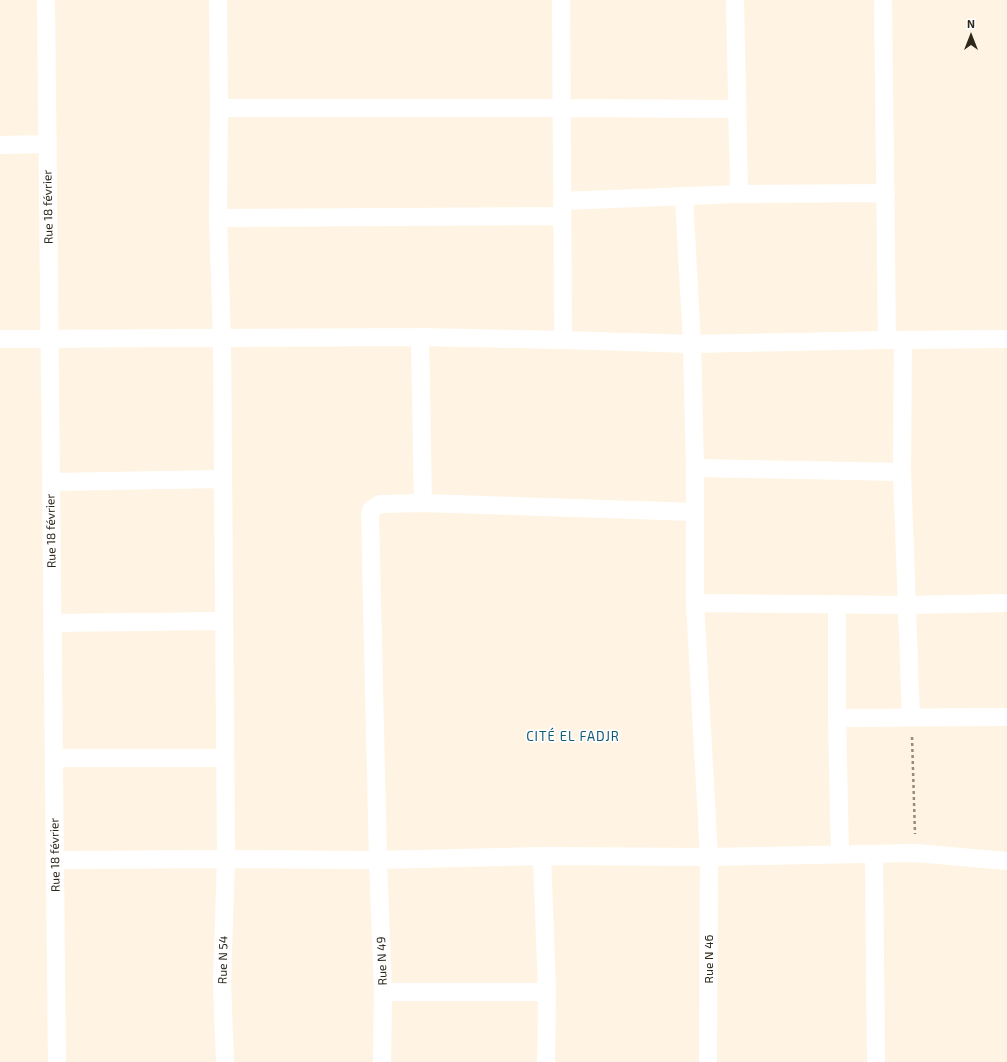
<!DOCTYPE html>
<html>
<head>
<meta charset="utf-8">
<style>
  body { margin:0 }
  #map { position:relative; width:1007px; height:1062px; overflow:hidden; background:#fff4e3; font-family:"Exo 2",sans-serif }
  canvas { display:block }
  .north { position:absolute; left:951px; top:16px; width:40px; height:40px; -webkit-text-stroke:3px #fff; paint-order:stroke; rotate:0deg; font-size:11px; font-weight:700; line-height:16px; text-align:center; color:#2e271c }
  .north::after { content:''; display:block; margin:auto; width:14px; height:18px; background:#2e271c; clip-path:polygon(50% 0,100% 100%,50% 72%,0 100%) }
</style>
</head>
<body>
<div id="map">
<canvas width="1007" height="1062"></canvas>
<div class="north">N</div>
</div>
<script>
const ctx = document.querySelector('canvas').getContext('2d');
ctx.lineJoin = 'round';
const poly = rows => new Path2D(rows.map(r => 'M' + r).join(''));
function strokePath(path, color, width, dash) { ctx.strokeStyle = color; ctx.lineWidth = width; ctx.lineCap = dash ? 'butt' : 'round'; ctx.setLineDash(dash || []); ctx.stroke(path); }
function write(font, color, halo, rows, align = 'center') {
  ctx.font = font + ' "Exo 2",sans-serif'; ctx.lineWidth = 3; ctx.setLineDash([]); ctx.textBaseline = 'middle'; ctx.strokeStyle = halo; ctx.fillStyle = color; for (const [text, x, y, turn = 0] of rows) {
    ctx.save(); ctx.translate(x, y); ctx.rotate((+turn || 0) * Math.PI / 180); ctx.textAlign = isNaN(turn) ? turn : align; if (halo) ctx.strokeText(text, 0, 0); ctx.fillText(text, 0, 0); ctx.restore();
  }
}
strokePath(poly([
  [912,737,915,834]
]), '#958c7e', 2.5, [3, 3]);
strokePath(poly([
  [46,0,57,1062],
  [218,0,219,108,218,218,222,339,226,859,222,982,225,1062],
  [561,0,563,340],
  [735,0,739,194],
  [883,0,887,340],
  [219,108,562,108,737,109],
  [0,145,48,144],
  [684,197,692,344,695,468,695,603,709,857,708,1062],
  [562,201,739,194,886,193],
  [218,218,562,216],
  [420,337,423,503],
  [0,339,420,337,563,340,692,344,887,340,1007,339],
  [903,340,902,472,911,718],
  [695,468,902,472],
  [51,482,223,479],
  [695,603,907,605,1007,603],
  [837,604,837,718,1007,717],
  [52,623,224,621],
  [837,718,840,854],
  [54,758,225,758],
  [874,854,876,1062],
  [542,856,547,992,546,1062],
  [55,860,226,859,378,860,542,856,709,857,916,853,1007,861],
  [383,992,547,992],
  [382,1062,383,992,378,860,370,515,371,510,380,504,423,503,695,512]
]), '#fff', 18);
write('12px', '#2e271c', '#fff', [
  ["Rue 18 février",48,207,-91],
  ["Rue 18 février",51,531,-91],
  ["Rue 18 février",55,855,-91],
  ["Rue N 46",709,959,-90],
  ["Rue N 54",223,960,-89],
  ["Rue N 49",382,961,-92]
]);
ctx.letterSpacing = '1px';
write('13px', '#135a76', '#fff', [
  ["CITÉ EL FADJR",573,737]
]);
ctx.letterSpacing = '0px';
</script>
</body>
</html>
